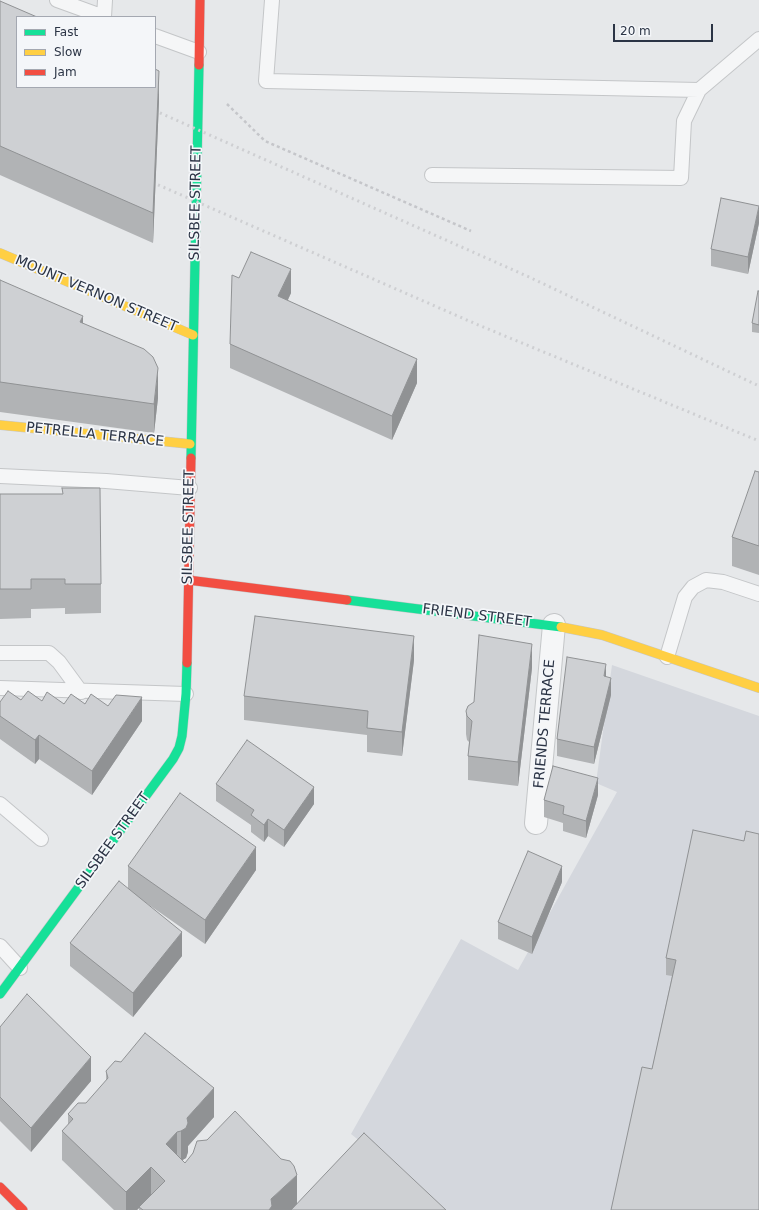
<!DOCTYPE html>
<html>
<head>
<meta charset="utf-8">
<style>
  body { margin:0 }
  #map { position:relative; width:759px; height:1210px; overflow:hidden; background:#e6e8ea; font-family:"DejaVu Sans",sans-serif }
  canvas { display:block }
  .legend { position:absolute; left:16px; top:16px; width:140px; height:72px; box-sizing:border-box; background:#f4f6f9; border:1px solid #a4a8b1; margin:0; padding:5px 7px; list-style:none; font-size:12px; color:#2b3445 }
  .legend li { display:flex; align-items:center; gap:8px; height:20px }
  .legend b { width:20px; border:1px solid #a4a8b1 }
  .scale { position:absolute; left:613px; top:24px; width:100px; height:18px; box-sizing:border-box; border:2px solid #2b3445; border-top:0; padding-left:5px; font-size:12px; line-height:14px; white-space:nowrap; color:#2b3445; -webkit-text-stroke:3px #f4f6f9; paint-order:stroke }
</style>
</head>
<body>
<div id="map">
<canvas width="759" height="1210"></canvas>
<ul class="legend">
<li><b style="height:5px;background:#16e098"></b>Fast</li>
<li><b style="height:5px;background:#ffcf43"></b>Slow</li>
<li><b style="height:5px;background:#f24e42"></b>Jam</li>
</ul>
<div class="scale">20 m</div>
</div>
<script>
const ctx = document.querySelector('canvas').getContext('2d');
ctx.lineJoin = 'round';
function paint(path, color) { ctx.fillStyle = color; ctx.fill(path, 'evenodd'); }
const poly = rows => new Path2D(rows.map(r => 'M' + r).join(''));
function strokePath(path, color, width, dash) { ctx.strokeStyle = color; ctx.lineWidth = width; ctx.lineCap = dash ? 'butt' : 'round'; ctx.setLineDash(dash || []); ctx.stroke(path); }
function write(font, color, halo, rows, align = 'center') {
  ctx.font = font + ' "DejaVu Sans",sans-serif'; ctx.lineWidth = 3.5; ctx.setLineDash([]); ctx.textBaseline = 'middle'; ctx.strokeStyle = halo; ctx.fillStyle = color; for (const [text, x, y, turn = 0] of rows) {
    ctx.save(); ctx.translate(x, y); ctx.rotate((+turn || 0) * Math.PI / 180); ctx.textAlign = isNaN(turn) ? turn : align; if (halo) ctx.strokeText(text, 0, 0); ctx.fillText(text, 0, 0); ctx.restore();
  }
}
paint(poly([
  [612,665,759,716,759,1210,446,1210,375,1143,366,1146,351,1134,461,939,518,970,617,792,596,783]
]), '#d4d7dd');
const lane = poly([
  [57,0,104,17],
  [272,0,266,81,699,90,759,39],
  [104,17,105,0],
  [155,36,199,52],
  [432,175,681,178,684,121,699,90],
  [0,476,106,481,190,488],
  [0,653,49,653,59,662,81,692],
  [667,657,685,597,693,587,706,580,723,582,759,594],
  [0,688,186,694],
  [0,804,41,839],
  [0,946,20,968]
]);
const street = poly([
  [536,823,554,625]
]);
const fast = poly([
  [191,458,199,65],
  [347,600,561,627],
  [0,994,173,759,179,748,182,736,186,694,187,663]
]);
const slow = poly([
  [0,253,193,335],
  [0,425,190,444],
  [561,627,602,635,759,688]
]);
const jam = poly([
  [199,65,200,0],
  [188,580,347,600],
  [187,663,191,458],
  [0,1187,23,1210]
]);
strokePath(lane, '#c4c6c8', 16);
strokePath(street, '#c4c6c8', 24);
strokePath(fast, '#c4c6c8', 10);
strokePath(slow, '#c4c6c8', 10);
strokePath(jam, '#c4c6c8', 10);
strokePath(poly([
  [227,104,265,141,471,231]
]), '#c5c6ca', 2.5, [3, 3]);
strokePath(lane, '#f5f6f7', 14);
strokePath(street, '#f5f6f7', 22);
strokePath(fast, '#16e098', 9);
strokePath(slow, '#ffcf43', 9);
strokePath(jam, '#f24e42', 9);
strokePath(poly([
  [149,108,529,277,759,386],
  [147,180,476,324,759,441]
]), '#cecfd2', 3, [2, 4]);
paint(poly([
  [0,1,159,101,153,243,0,175],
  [759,223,748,274,711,266,711,249],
  [239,278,291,293,288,300,417,383,392,440,230,368,230,344],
  [0,280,83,323,158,398,154,433,0,412],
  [759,291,759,333,752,332,752,323],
  [759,472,759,575,732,566,732,537],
  [0,494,101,584,101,613,65,614,65,608,31,609,31,618,0,619],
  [414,660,402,756,367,752,367,735,244,720,244,696],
  [532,668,518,786,468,780,468,756,469,742,467,740,466,734,466,711],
  [606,677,611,695,594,764,557,756,557,739],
  [21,700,42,701,64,704,85,704,108,706,142,721,92,795,39,759,35,764,0,739,0,702],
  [216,784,314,804,284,847,268,836,264,842,251,832,251,825,216,801],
  [598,795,586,838,563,831,563,823,544,817,544,800],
  [744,841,652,1069,672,976,666,975,666,958],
  [128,866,256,870,205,944,142,900,182,956,133,1017,70,966,70,943,128,889],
  [562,882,532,954,498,939,498,922],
  [0,1027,91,1081,31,1152,0,1121],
  [106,1071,214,1117,188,1146,188,1152,186,1158,182,1160,185,1163,297,1204,446,1210,139,1210,139,1208,137,1210,114,1210,62,1160,62,1131,68,1125,68,1114,86,1103,106,1081]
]), '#b1b3b5');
paint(poly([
  [159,71,159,101,153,243,153,213],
  [759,206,759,223,748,274,748,257],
  [291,269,291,293,278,320,278,296],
  [83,316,83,345,80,322],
  [417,359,417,383,392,440,392,416],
  [158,368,158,398,154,433,154,404],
  [414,636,414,660,402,756,402,732],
  [532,644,532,668,518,786,518,762],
  [606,664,606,681,604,676],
  [611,678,611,695,594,764,594,747],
  [142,697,142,721,92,795,92,771],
  [39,735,39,759,35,764,35,740],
  [598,778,598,795,586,838,586,821],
  [314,787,314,804,284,847,284,830],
  [268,819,268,836,264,842,264,825],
  [256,847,256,870,205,944,205,920],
  [562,866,562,882,532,954,532,937],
  [182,932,182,956,133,1017,133,993],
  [91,1057,91,1081,31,1152,31,1128],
  [214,1088,214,1117,188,1146,188,1152,186,1158,181,1161,181,1131,187,1118],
  [177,1132,177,1161,166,1144],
  [151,1167,151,1196,137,1210,126,1210,126,1192],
  [297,1175,297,1205,291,1210,269,1210,271,1199]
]), '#909294');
const building = poly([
  [0,1,37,17,17,17,17,87,155,87,155,69,159,71,153,213,0,146,0,1],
  [721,198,759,206,748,257,711,249,721,198],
  [251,252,291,269,278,296,417,359,392,416,230,344,232,275,239,278,251,252],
  [0,280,83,316,80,322,144,349,153,357,158,368,154,404,0,382,0,280],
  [758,291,759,291,759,325,752,323,758,291],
  [755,471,759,472,759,546,732,537,755,471],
  [62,488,100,488,101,584,65,584,65,579,31,579,31,589,0,589,0,494,63,494,62,488],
  [255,616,414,636,402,732,367,728,368,711,244,696,255,616],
  [479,635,532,644,518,762,468,756,472,721,467,716,466,711,468,706,474,702,479,635],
  [567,657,606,664,604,676,611,678,594,747,557,739,567,657],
  [8,691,21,700,28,691,42,701,47,692,64,704,71,694,85,704,91,694,108,706,116,695,142,697,92,771,39,735,35,740,0,716,0,702,8,691],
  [247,740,314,787,284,830,268,819,264,825,251,815,254,810,216,784,247,740],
  [553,766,598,778,586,821,563,814,564,806,544,800,553,766],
  [180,793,256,847,205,920,128,866,180,793],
  [693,830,744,841,746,831,759,834,759,1210,611,1210,642,1067,652,1069,676,960,666,958,693,830],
  [528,851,562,866,532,937,498,922,528,851],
  [119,881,182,932,133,993,70,943,119,881],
  [27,994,91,1057,31,1128,0,1097,0,1027,27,994],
  [145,1033,214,1088,187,1118,188,1123,186,1128,181,1131,177,1132,166,1144,185,1163,193,1153,197,1141,207,1140,235,1111,281,1159,290,1161,294,1166,297,1175,271,1199,272,1206,269,1210,143,1210,139,1207,165,1181,151,1167,126,1192,62,1131,73,1119,68,1114,78,1103,86,1103,108,1078,106,1071,115,1061,121,1062,145,1033],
  [364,1133,446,1210,291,1210,364,1133]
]);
paint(building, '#ced0d3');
strokePath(building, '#909294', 1);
write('14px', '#2b3445', '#f4f6f9', [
  ["SILSBEE STREET",196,203,-89],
  ["MOUNT VERNON STREET",96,294,23],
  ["PETRELLA TERRACE",95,435,6],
  ["SILSBEE STREET",189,527,-89],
  ["FRIEND STREET",477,616,7],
  ["FRIENDS TERRACE",545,724,-85],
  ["SILSBEE STREET",113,841,-54]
]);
</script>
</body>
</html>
